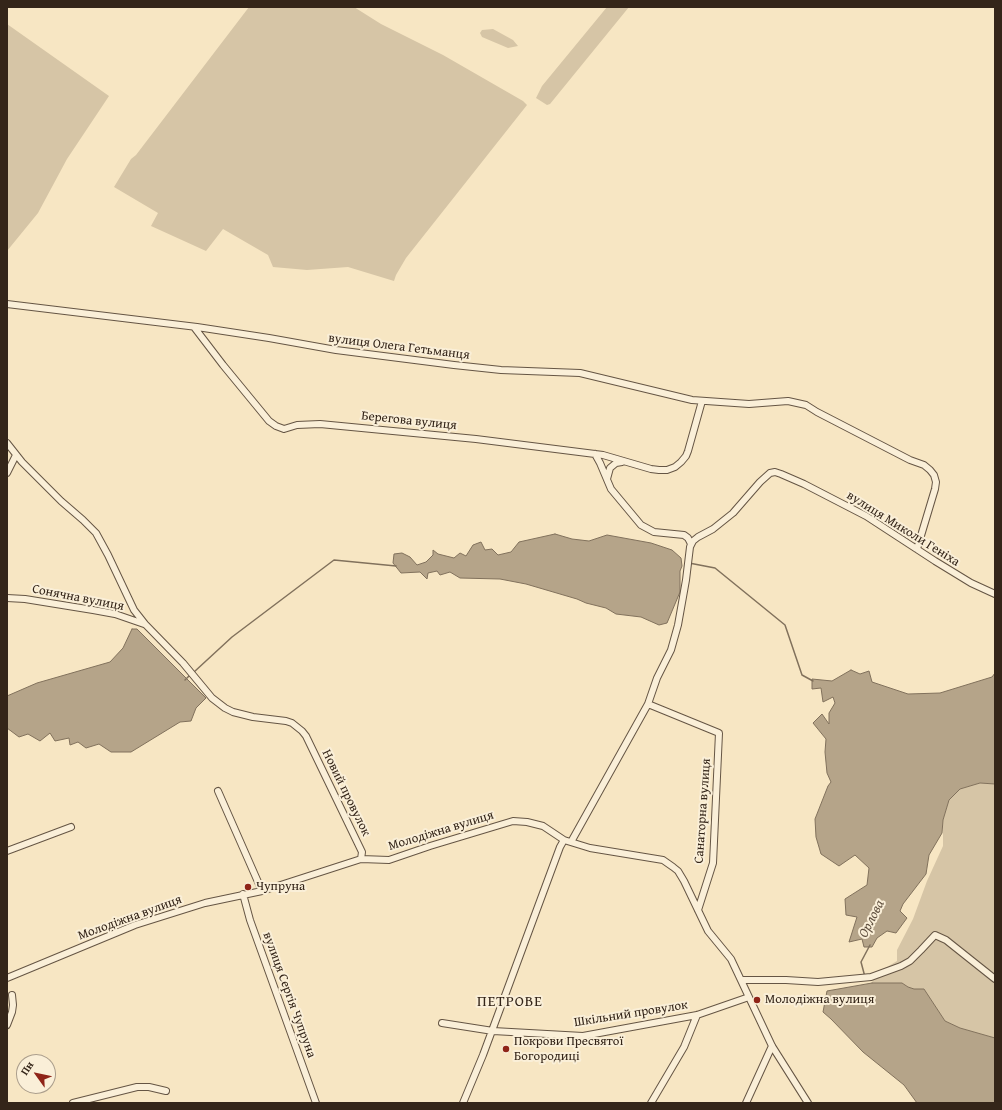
<!DOCTYPE html>
<html>
<head>
<meta charset="utf-8">
<style>
  body { margin:0 }
  #map { position:relative; width:1002px; height:1110px; overflow:hidden; background:#f7e6c3; font-family:"Gentium Book Plus",serif }
  canvas { display:block }
  .frame { position:absolute; inset:0; border:8px solid #342519; pointer-events:none }
  .north { position:absolute; left:16px; top:1054px; width:40px; height:40px; box-sizing:border-box; background:#faefd8; border:1px solid #ab9e8c; border-radius:50%; rotate:303deg; font-size:11px; font-weight:700; line-height:16px; text-align:center; color:#342519 }
  .north::after { content:''; display:block; margin:auto; width:14px; height:18px; background:#8f2418; clip-path:polygon(50% 0,100% 100%,50% 72%,0 100%) }
</style>
</head>
<body>
<div id="map">
<canvas width="1002" height="1110"></canvas>
<div class="frame"></div>
<div class="north">Пн</div>
</div>
<script>
const ctx = document.querySelector('canvas').getContext('2d');
ctx.lineJoin = 'round';
function paint(path, color) { ctx.fillStyle = color; ctx.fill(path, 'evenodd'); }
const poly = rows => new Path2D(rows.map(r => 'M' + r).join(''));
function strokePath(path, color, width, dash) { ctx.strokeStyle = color; ctx.lineWidth = width; ctx.lineCap = dash ? 'butt' : 'round'; ctx.setLineDash(dash || []); ctx.stroke(path); }
function write(font, color, halo, rows, align = 'center') {
  ctx.font = font + ' "Gentium Book Plus",serif'; ctx.lineWidth = 4; ctx.setLineDash([]); ctx.textBaseline = 'middle'; ctx.strokeStyle = halo; ctx.fillStyle = color; for (const [text, x, y, turn = 0] of rows) {
    ctx.save(); ctx.translate(x, y); ctx.rotate((+turn || 0) * Math.PI / 180); ctx.textAlign = isNaN(turn) ? turn : align; if (halo) ctx.strokeText(text, 0, 0); ctx.fillText(text, 0, 0); ctx.restore();
  }
}
paint(poly([
  [249,7,354,7,381,24,443,55,523,101,527,105,406,258,396,275,394,281,348,267,307,270,273,267,268,255,223,229,206,251,151,226,158,213,114,187,131,159,136,155],
  [607,7,629,7,550,104,547,105,536,98,542,86],
  [7,24,109,96,67,159,38,213,7,251],
  [493,29,513,40,518,46,508,48,482,37,480,33,482,30],
  [980,783,995,784,995,1038,960,1028,945,1021,924,989,914,989,908,987,902,983,872,983,875,972,887,967,897,961,897,950,913,919,927,881,943,846,943,820,949,800,960,789]
]), '#d6c5a6');
const water = poly([
  [555,534,572,539,589,541,607,535,651,543,672,550,681,558,682,566,680,571,680,592,667,623,659,625,641,617,616,614,606,608,586,603,577,599,526,584,500,579,460,578,450,572,440,575,437,571,428,573,427,579,420,572,401,573,393,563,394,554,402,553,410,557,417,565,426,562,433,555,433,550,438,554,454,558,460,553,466,556,473,545,481,542,485,550,492,549,498,555,511,552,519,542,555,534],
  [132,629,137,629,206,698,196,708,191,721,180,722,131,752,111,752,99,744,86,748,78,742,70,745,69,738,55,741,50,733,40,741,28,734,19,737,7,728,7,696,37,683,110,662,123,648,132,629],
  [851,670,860,674,869,671,872,682,908,694,940,693,992,677,995,673,995,784,980,783,960,789,949,800,943,820,942,833,929,855,926,874,903,904,900,911,907,918,896,933,887,931,877,938,872,947,864,947,862,939,849,942,857,917,846,915,845,899,867,885,869,868,855,855,839,866,821,854,816,837,815,819,828,786,831,782,827,773,825,752,826,739,813,723,822,714,829,724,829,713,835,703,833,697,823,702,821,688,812,689,812,679,832,681,851,670],
  [872,983,902,983,908,987,914,989,924,989,945,1021,960,1028,995,1038,995,1103,917,1103,904,1085,863,1052,831,1019,823,1012,827,991,872,983]
]);
paint(water, '#b5a489');
strokePath(water, '#81715c', 1);
strokePath(poly([
  [689,563,715,568,785,625,802,675,813,681],
  [194,672,232,637,334,560,396,566],
  [185,680,191,674],
  [865,977,861,962,870,945]
]), '#81715c', 1.5);
const minor = poly([
  [7,304,197,327,269,338,336,350,454,365,501,370,580,373,692,400,749,404,788,401,806,405,817,412,910,460,924,465,930,470,934,475,936,482,935,489,917,549],
  [194,327,223,365,269,421,276,426,284,429,297,425,320,424,476,439,603,455,651,469,659,470,667,470,675,467,681,462,686,456,688,451,702,401],
  [7,443,22,462,61,501,83,520,96,533,108,555,134,610,145,624,183,663,212,698,225,708,233,712,253,717,286,721,292,723,302,731,306,736,362,852,361,859],
  [595,454,600,463,611,489,641,525,654,532,684,535,688,538,691,544,690,547],
  [7,473,16,455],
  [607,479,610,468,616,463,622,462],
  [7,598,25,599,93,610,115,614,144,624],
  [648,704,719,733,713,863,698,910],
  [218,791,262,891],
  [571,842,648,704,657,678,671,650,678,625,686,580,690,547,693,541,698,537,713,529,733,513,760,482,770,473,775,472,781,474,804,484,866,516,935,561,971,583,995,594],
  [7,851,71,827],
  [243,894,250,920,316,1103],
  [7,978,135,925,205,903,262,891,361,859,389,860,430,846,513,821,527,822,543,826,564,840,590,848,663,860,673,867,678,871,684,881,708,931,731,959,772,1046,808,1103],
  [741,980,786,980,818,982,871,977,901,966,910,961,921,950,935,935,946,940,995,979],
  [442,1023,493,1031,583,1036,697,1015,749,997],
  [7,1025,12,1012,13,1005,12,995],
  [73,1103,137,1087,149,1087,166,1091],
  [463,1103,483,1055,560,847,564,840],
  [651,1103,684,1047,697,1015],
  [746,1103,772,1046]
]);
strokePath(minor, '#655544', 8);
strokePath(minor, '#faefd8', 6);
for (const [x, y, r, color] of [
  [248,887,4,"#8f2418"],
  [757,1000,4,"#8f2418"],
  [506,1049,4,"#8f2418"]
]) { const dot = new Path2D(); dot.arc(x, y, r, 0, 2 * Math.PI); ctx.fillStyle = color; ctx.fill(dot); strokePath(dot, '#faefd8', 1.5); }
write('13px', '#342519', '#faefd8', [
  ["вулиця Олега Гетьманця",399,347,7],
  ["Берегова вулиця",409,421,6],
  ["вулиця Миколи Геніха",903,529,32],
  ["Сонячна вулиця",78,598,11],
  ["Новий провулок",346,793,64],
  ["Санаторна вулиця",703,811,-86],
  ["Молодіжна вулиця",441,831,-17],
  ["Молодіжна вулиця",130,918,-20],
  ["вулиця Сергія Чупруна",289,995,70],
  ["Шкільний провулок",631,1014,-9]
]);
write('13px', '#342519', '#faefd8', [
  ["Чупруна",256,887],
  ["Молодіжна вулиця",765,1000],
  ["Покрови Пресвятої",514,1042],
  ["Богородиці",514,1057]
], 'left');
write('italic 14px', '#615140', '#faefd8', [
  ["Орлова",872,919,-63]
]);
ctx.letterSpacing = '1px';
write('15px', '#342519', '#faefd8', [
  ["ПЕТРОВЕ",510,1002]
]);
ctx.letterSpacing = '0px';
</script>
</body>
</html>
